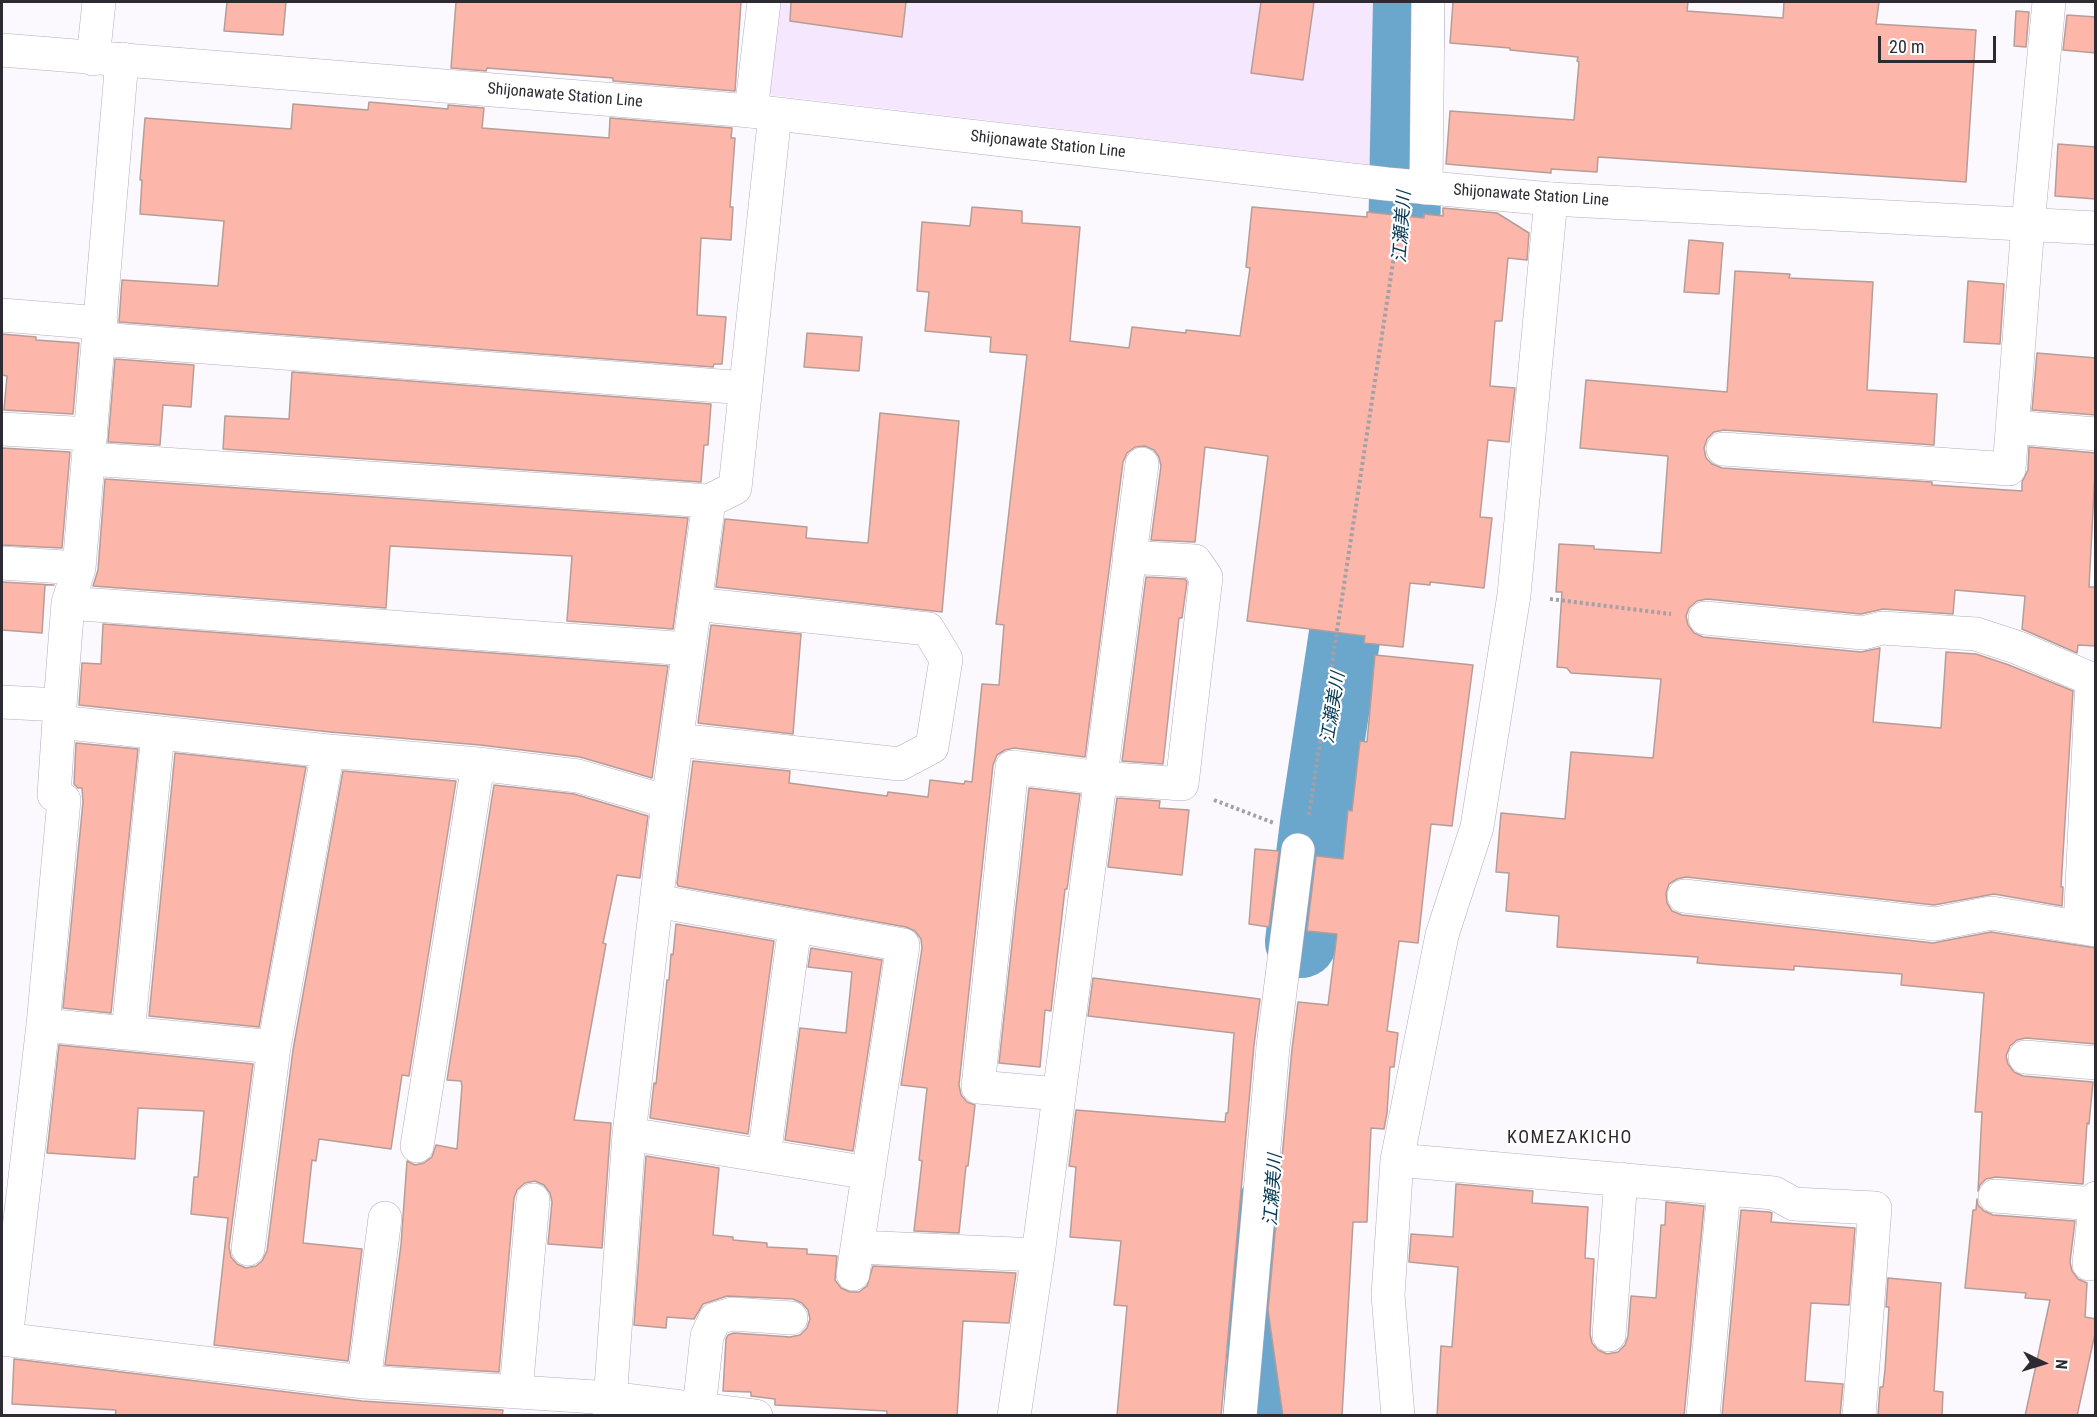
<!DOCTYPE html>
<html>
<head>
<meta charset="utf-8">
<style>
  body { margin:0 }
  #map { position:relative; width:2097px; height:1417px; overflow:hidden; background:#fbf9fd; font-family:"Roboto Condensed",sans-serif }
  canvas { display:block }
  .frame { position:absolute; inset:0; border:3px solid #2e2a31; pointer-events:none }
  .north { position:absolute; left:2013px; top:1333px; width:60px; height:60px; -webkit-text-stroke:4px #fff; paint-order:stroke; rotate:94deg; font-size:16px; font-weight:700; line-height:24px; text-align:center; color:#2e2a31 }
  .north::after { content:''; display:block; margin:auto; width:21px; height:27px; background:#2e2a31; clip-path:polygon(50% 0,100% 100%,50% 72%,0 100%) }
  .scale { position:absolute; left:1878px; top:36px; width:118px; height:27px; box-sizing:border-box; border:3px solid #2e2a31; border-top:0; padding-left:8px; font-size:18px; line-height:21px; white-space:nowrap; color:#2e2a31; -webkit-text-stroke:4px #fff; paint-order:stroke }
</style>
</head>
<body>
<div id="map">
<canvas width="2097" height="1417"></canvas>
<div class="frame"></div>
<div class="north">N</div>
<div class="scale">20 m</div>
</div>
<script>
const ctx = document.querySelector('canvas').getContext('2d');
ctx.lineJoin = 'round';
function paint(path, color) { ctx.fillStyle = color; ctx.fill(path, 'evenodd'); }
const poly = rows => new Path2D(rows.map(r => 'M' + r).join(''));
function strokePath(path, color, width, dash) { ctx.strokeStyle = color; ctx.lineWidth = width; ctx.lineCap = dash ? 'butt' : 'round'; ctx.setLineDash(dash || []); ctx.stroke(path); }
function write(font, color, halo, rows, align = 'center') {
  ctx.font = font + ' "Roboto Condensed","Noto Sans JP",sans-serif'; ctx.lineWidth = 4.5; ctx.setLineDash([]); ctx.textBaseline = 'middle'; ctx.strokeStyle = halo; ctx.fillStyle = color; for (const [text, x, y, turn = 0] of rows) {
    ctx.save(); ctx.translate(x, y); ctx.rotate((+turn || 0) * Math.PI / 180); ctx.textAlign = isNaN(turn) ? turn : align; if (halo) ctx.strokeText(text, 0, 0); ctx.fillText(text, 0, 0); ctx.restore();
  }
}
paint(poly([
  [772,2,1384,2,1372,165,761,94]
]), '#f4e7fe');
strokePath(poly([
  [1394,313,1404,242,1409,2],
  [1301,942,1316,823,1360,535],
  [1259,1416,1273,1207]
]), '#6ba6cd', 72);
const building = poly([
  [227,2,286,2,283,35,224,31,227,2],
  [456,2,741,2,735,91,613,81,613,78,487,68,486,71,451,68,456,2],
  [791,2,906,2,902,37,790,21,791,2],
  [1261,2,1314,2,1303,80,1251,73,1261,2],
  [1453,2,1688,2,1687,11,1783,18,1784,2,1879,2,1876,24,1976,30,1966,182,1598,157,1597,172,1551,169,1551,173,1446,164,1450,111,1574,120,1579,62,1577,61,1578,57,1510,50,1510,48,1450,43,1453,2],
  [2016,11,2029,12,2026,47,2014,46,2016,11],
  [2067,15,2096,17,2096,53,2063,50,2067,15],
  [369,102,448,109,448,105,484,108,482,128,609,138,610,118,732,128,731,138,735,138,730,207,733,207,731,240,701,238,697,315,726,317,722,364,714,364,713,367,119,322,122,280,218,286,224,221,140,214,142,180,140,180,145,118,291,129,293,104,368,110,369,102],
  [2058,144,2096,147,2096,199,2055,196,2058,144],
  [972,207,1022,211,1022,223,1080,227,1070,341,1129,348,1132,327,1186,333,1186,330,1240,336,1250,268,1246,267,1252,207,1367,217,1367,212,1424,218,1424,214,1443,216,1443,208,1497,213,1529,233,1527,260,1508,258,1502,321,1495,321,1490,386,1515,388,1509,442,1488,440,1480,517,1492,518,1484,588,1430,582,1430,585,1410,583,1403,647,1364,643,1365,636,1247,621,1268,456,1205,447,1195,542,1151,540,1161,466,1159,457,1154,450,1145,446,1135,447,1127,453,1123,462,1085,757,1014,748,1005,750,997,755,993,765,959,1085,961,1095,967,1102,975,1105,968,1166,966,1166,959,1233,914,1231,922,1161,919,1160,927,1088,901,1085,922,948,921,939,915,931,906,927,678,886,677,883,693,761,790,771,789,783,887,796,888,792,928,797,930,780,964,784,965,781,972,782,982,684,999,685,1004,625,996,624,1027,355,990,352,991,337,925,331,929,292,917,291,922,222,970,226,972,207],
  [1689,240,1723,243,1719,294,1684,292,1689,240],
  [1735,271,1790,274,1789,278,1873,282,1867,390,1937,394,1934,445,1724,430,1714,432,1707,439,1704,448,1706,458,1712,464,1722,468,1932,482,1932,485,2022,491,2022,482,2028,470,2029,447,2096,453,2089,587,2096,587,2096,646,2078,645,2077,653,2022,629,2025,596,1955,590,1953,614,1883,609,1861,614,1707,599,1697,601,1689,608,1686,616,1688,625,1694,633,1703,637,1861,652,1880,648,1873,722,1941,728,1946,652,1976,654,2009,665,2073,691,2061,887,2063,887,2062,906,1994,894,1934,905,1686,877,1677,879,1669,884,1666,893,1667,903,1672,911,1682,915,1933,943,1991,932,2096,948,2096,1044,2026,1038,2017,1040,2010,1046,2006,1056,2008,1064,2014,1072,2023,1076,2093,1082,2089,1124,2087,1123,2083,1184,1996,1177,1986,1179,1980,1185,1978,1191,1982,1112,1975,1112,1984,993,1901,985,1902,974,1794,966,1794,970,1721,965,1697,963,1698,957,1557,947,1559,916,1506,911,1509,873,1496,872,1501,813,1565,819,1571,752,1653,758,1661,679,1571,673,1567,668,1557,667,1562,592,1556,592,1559,544,1594,546,1594,549,1661,553,1668,456,1580,448,1586,380,1727,392,1735,271],
  [1968,281,2004,284,2000,344,1964,342,1968,281],
  [807,333,862,337,859,371,804,367,807,333],
  [2,334,36,337,36,340,79,343,73,414,4,410,7,376,2,375,2,334],
  [2037,353,2096,358,2096,415,2032,410,2037,353],
  [115,359,194,365,191,407,163,405,160,445,108,442,115,359],
  [292,372,711,404,708,445,704,445,701,482,223,449,225,416,289,419,292,372],
  [880,413,959,421,942,612,716,587,725,519,807,527,806,538,868,543,880,413],
  [2,448,70,452,62,548,2,545,2,448],
  [105,479,688,518,673,629,567,621,572,556,390,546,386,608,93,586,98,570,105,479],
  [1146,577,1185,579,1187,582,1182,618,1179,618,1163,764,1122,761,1146,577],
  [2,582,54,585,45,585,42,633,2,630,2,582],
  [103,624,668,666,652,778,580,757,480,745,330,732,79,705,82,663,101,664,103,624],
  [711,625,801,634,793,734,698,723,711,625],
  [1375,655,1473,665,1452,826,1431,824,1418,943,1399,941,1387,1031,1398,1033,1394,1067,1390,1067,1387,1113,1384,1129,1371,1128,1367,1222,1353,1222,1342,1416,1283,1416,1268,1310,1292,1049,1298,1002,1328,1005,1337,934,1307,931,1316,856,1343,859,1348,810,1352,811,1360,741,1367,742,1375,655],
  [76,743,138,749,111,1013,63,1008,83,802,82,788,78,788,74,784,76,743],
  [175,753,306,767,259,1027,149,1016,175,753],
  [343,771,456,781,409,1076,402,1075,391,1149,319,1139,316,1161,312,1160,303,1243,362,1249,348,1361,214,1345,228,1218,191,1214,194,1177,198,1177,204,1111,138,1108,135,1159,47,1153,59,1045,253,1064,229,1247,231,1257,237,1264,246,1268,256,1266,262,1261,267,1251,293,1050,343,771],
  [494,785,574,794,648,816,640,878,617,875,603,943,606,944,574,1120,611,1123,602,1248,548,1244,552,1202,550,1193,544,1185,535,1181,525,1183,517,1190,514,1198,499,1372,385,1365,401,1245,407,1161,415,1165,424,1163,432,1157,436,1145,457,1149,462,1086,461,1081,447,1080,494,785],
  [1029,788,1080,794,1067,889,1065,889,1051,1011,1045,1010,1040,1067,999,1063,1029,788],
  [1117,798,1160,801,1159,808,1189,810,1182,875,1108,867,1117,798],
  [1255,849,1279,851,1269,927,1249,924,1255,849],
  [676,924,774,941,748,1134,650,1118,654,1083,656,1084,667,980,669,980,671,954,673,955,676,924],
  [811,948,882,960,853,1151,785,1140,800,1028,846,1033,852,972,808,967,811,948],
  [1093,978,1260,999,1254,1045,1221,1416,1117,1416,1127,1306,1114,1305,1121,1241,1070,1237,1076,1167,1069,1166,1076,1110,1225,1122,1226,1113,1228,1113,1234,1033,1088,1016,1093,978],
  [646,1156,719,1168,713,1235,733,1237,733,1240,767,1243,767,1247,807,1249,807,1254,837,1256,835,1280,841,1288,850,1292,859,1292,867,1286,873,1266,1016,1273,1009,1323,963,1321,957,1416,887,1415,887,1411,775,1405,775,1399,751,1396,751,1392,723,1391,726,1339,728,1335,734,1333,790,1337,800,1335,807,1328,810,1319,808,1310,802,1303,793,1299,727,1296,703,1304,694,1319,667,1317,666,1328,634,1325,646,1156],
  [1456,1184,1533,1191,1532,1203,1588,1207,1585,1258,1594,1259,1590,1334,1592,1343,1598,1350,1607,1354,1618,1352,1625,1345,1628,1336,1631,1296,1656,1298,1661,1225,1665,1225,1666,1202,1704,1206,1684,1416,1437,1416,1441,1346,1452,1347,1458,1267,1409,1262,1411,1234,1453,1237,1456,1184],
  [1977,1199,1978,1205,1984,1211,1993,1215,2075,1221,2070,1262,2072,1271,2078,1279,2087,1283,2085,1317,2096,1319,2096,1329,2077,1416,2025,1416,2050,1300,2025,1298,2026,1293,1965,1288,1973,1210,1976,1210,1977,1199],
  [1741,1210,1769,1212,1772,1213,1771,1222,1855,1228,1849,1305,1811,1303,1805,1381,1843,1384,1840,1416,1722,1416,1741,1210],
  [1888,1278,1941,1283,1934,1391,1943,1392,1942,1416,1878,1416,1880,1387,1883,1387,1885,1370,1889,1307,1886,1307,1888,1278],
  [14,1359,362,1401,503,1410,502,1416,115,1416,116,1410,12,1404,14,1359]
]);
paint(building, '#fcb6aa');
strokePath(building, '#b69d98', 1.5);
const minor = poly([
  [93,59,99,2],
  [751,111,764,2],
  [1426,188,1428,2],
  [2,315,101,323],
  [99,339,746,388],
  [2012,427,2096,434],
  [2,429,91,434],
  [1723,449,2009,469,2028,224,2049,2],
  [89,459,709,501],
  [2,563,79,568],
  [68,603,688,649],
  [1705,618,1863,633,1882,628,1976,634,2016,647,2096,681],
  [2,702,60,705],
  [59,722,328,751,478,764,578,776,668,802],
  [677,740,900,764,932,747,946,659,928,629,695,604],
  [1684,896,1935,924,1991,913,2096,930],
  [656,901,903,945,853,1274],
  [2080,927,2092,680],
  [43,1025,274,1047,328,751],
  [128,1033,158,733],
  [2025,1057,2096,1063],
  [1059,1094,978,1087,1012,767,1101,778,1182,784,1206,577,1195,561,1129,557],
  [629,1134,869,1173],
  [417,1146,478,764],
  [764,1156,795,926],
  [1397,1160,1774,1193,1794,1204,1875,1208,1859,1416],
  [1995,1196,2095,1204],
  [857,1247,1038,1255],
  [248,1249,274,1047],
  [2089,1264,2096,1198],
  [1609,1335,1621,1179],
  [2,1339,364,1382,611,1398,756,1416],
  [6,1339,43,1025,64,800,54,795,60,705,68,603,79,568,122,59],
  [364,1382,385,1218],
  [516,1391,533,1200],
  [699,1409,707,1336,715,1319,732,1314,791,1318],
  [609,1416,629,1134,668,802,709,501,735,488,775,114],
  [1014,1416,1038,1255,1142,464],
  [1240,1416,1273,1047,1298,850],
  [1398,1416,1388,1295,1397,1160,1442,935,1477,827,1514,595,1551,199],
  [1703,1416,1724,1189]
]);
const major = poly([
  [2,50,751,111,1387,184,1551,199,2096,228]
]);
strokePath(minor, '#b7abbf', 34);
strokePath(major, '#b7abbf', 34);
strokePath(poly([
  [1550,599,1671,614],
  [1214,800,1274,823],
  [1309,815,1399,223]
]), '#a4a1a6', 4, [3, 3]);
strokePath(minor, '#fff', 33);
strokePath(major, '#fff', 33);
write('16px', '#2e2a31', '#fff', [
  ["Shijonawate Station Line",565,96,5],
  ["Shijonawate Station Line",1048,145,6],
  ["Shijonawate Station Line",1531,196,4]
]);
write('italic 18px', '#053853', '#fff', [
  ["江瀬美川",1403,227,-86],
  ["江瀬美川",1334,708,-81],
  ["江瀬美川",1274,1190,-86]
]);
ctx.letterSpacing = '1.5px';
write('18px', '#2e2a31', '#fff', [
  ["KOMEZAKICHO",1570,1138]
]);
ctx.letterSpacing = '0px';
</script>
</body>
</html>
